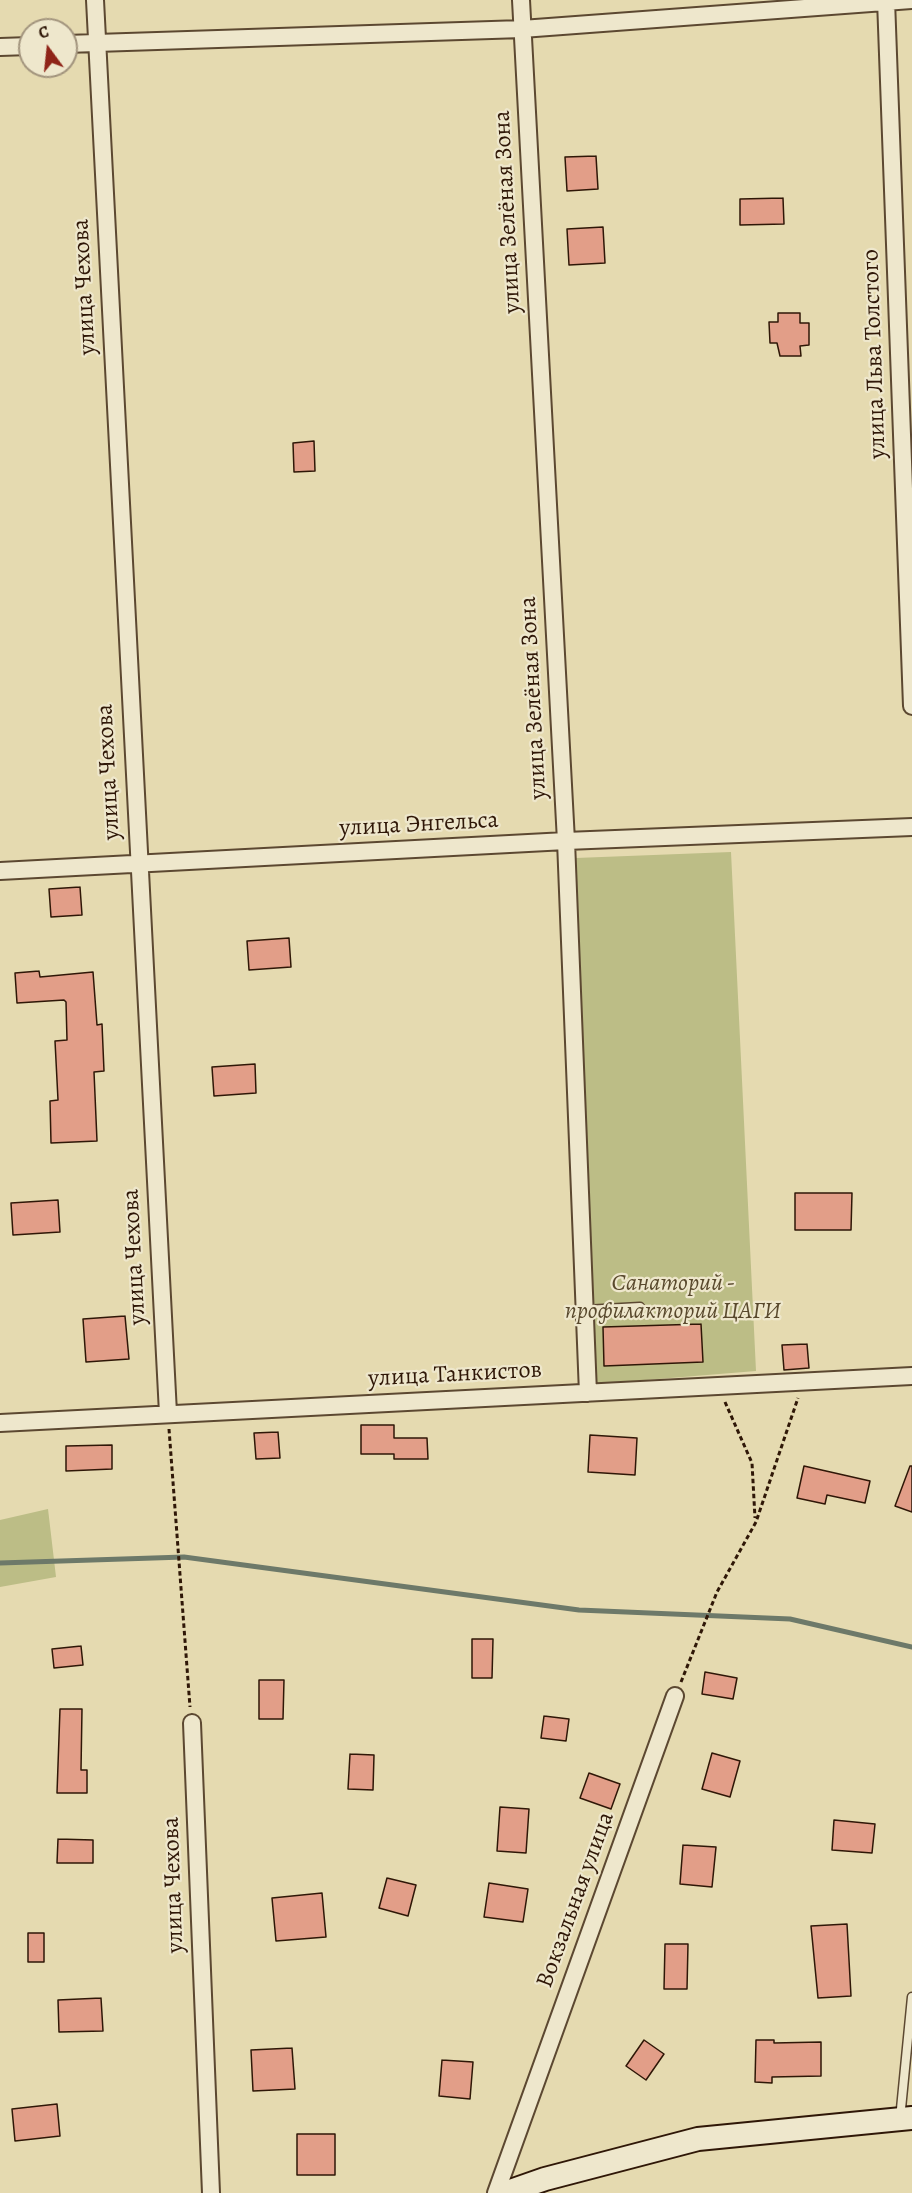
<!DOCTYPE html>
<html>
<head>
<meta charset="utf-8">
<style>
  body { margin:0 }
  #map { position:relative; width:912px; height:2193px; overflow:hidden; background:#e5dab0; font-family:Alegreya,serif }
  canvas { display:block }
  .north { position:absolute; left:18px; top:18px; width:60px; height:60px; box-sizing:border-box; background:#eee7cc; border:2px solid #a2947d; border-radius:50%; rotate:345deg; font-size:16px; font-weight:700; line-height:24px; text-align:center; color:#2f1707 }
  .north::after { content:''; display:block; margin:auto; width:21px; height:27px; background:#8f2418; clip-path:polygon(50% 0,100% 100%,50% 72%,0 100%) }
</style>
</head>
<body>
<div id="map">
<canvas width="912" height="2193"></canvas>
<div class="north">С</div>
</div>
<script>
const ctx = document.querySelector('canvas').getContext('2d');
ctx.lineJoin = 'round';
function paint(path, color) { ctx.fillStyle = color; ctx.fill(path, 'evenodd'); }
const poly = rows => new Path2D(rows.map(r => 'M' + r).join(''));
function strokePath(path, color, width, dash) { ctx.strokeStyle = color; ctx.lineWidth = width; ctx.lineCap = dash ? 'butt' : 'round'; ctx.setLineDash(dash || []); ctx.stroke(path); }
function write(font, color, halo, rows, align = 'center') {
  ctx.font = font + ' Alegreya,serif'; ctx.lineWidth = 4.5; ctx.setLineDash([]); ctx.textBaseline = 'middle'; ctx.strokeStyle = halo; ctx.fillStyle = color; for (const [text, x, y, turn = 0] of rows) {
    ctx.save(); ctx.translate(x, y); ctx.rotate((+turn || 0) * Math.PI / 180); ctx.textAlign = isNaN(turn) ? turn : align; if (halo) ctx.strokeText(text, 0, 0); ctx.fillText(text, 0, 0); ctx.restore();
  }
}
paint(poly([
  [731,852,756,1371,597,1384,576,858],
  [48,1509,56,1577,0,1587,0,1520]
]), '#bcbd86');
strokePath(poly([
  [0,1563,184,1557,579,1610,790,1619,912,1647]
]), '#6d7969', 5);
const building = poly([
  [596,156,598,189,567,191,565,157,596,156],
  [783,198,784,224,740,225,740,199,783,198],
  [603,227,605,263,569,265,567,229,603,227],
  [778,313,800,313,800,323,809,323,809,345,800,346,801,356,780,356,777,343,770,343,769,322,778,322,778,313],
  [314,441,315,471,294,472,293,443,314,441],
  [80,887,82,915,51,917,49,889,80,887],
  [289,938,291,967,249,970,247,941,289,938],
  [39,971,40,977,93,972,97,1025,102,1024,104,1071,94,1072,97,1141,51,1143,50,1101,58,1100,55,1041,67,1040,66,1002,64,1000,17,1003,15,973,39,971],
  [255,1064,256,1093,214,1096,212,1067,255,1064],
  [795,1193,852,1193,851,1230,795,1230,795,1193],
  [58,1200,60,1232,13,1235,11,1203,58,1200],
  [125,1316,129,1359,86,1362,83,1319,125,1316],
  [701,1324,703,1362,604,1366,603,1327,701,1324],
  [807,1344,809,1368,784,1370,782,1345,807,1344],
  [361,1425,394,1425,394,1438,427,1438,428,1459,394,1459,394,1454,361,1454,361,1425],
  [278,1432,280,1458,256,1459,254,1433,278,1432],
  [590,1435,637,1438,635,1475,588,1472,590,1435],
  [112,1445,112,1469,66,1471,66,1446,112,1445],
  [804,1466,870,1481,865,1503,827,1495,825,1504,797,1498,804,1466],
  [910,1466,912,1466,912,1512,895,1506,910,1466],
  [472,1639,493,1639,492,1678,472,1678,472,1639],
  [81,1646,83,1665,54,1668,52,1649,81,1646],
  [705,1672,737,1678,733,1699,702,1694,705,1672],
  [259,1680,284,1680,283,1719,259,1719,259,1680],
  [60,1709,82,1709,81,1770,87,1770,87,1793,57,1793,60,1709],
  [544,1716,569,1719,566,1741,541,1738,544,1716],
  [712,1753,740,1761,730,1797,702,1789,712,1753],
  [350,1754,374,1755,373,1790,348,1789,350,1754],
  [589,1773,620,1784,611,1809,580,1798,589,1773],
  [500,1807,529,1809,526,1853,497,1851,500,1807],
  [834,1820,875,1824,872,1853,832,1850,834,1820],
  [58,1839,93,1840,93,1863,57,1863,58,1839],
  [683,1845,716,1847,712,1887,680,1884,683,1845],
  [387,1878,416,1885,408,1916,379,1908,387,1878],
  [489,1883,528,1889,523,1922,484,1917,489,1883],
  [322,1893,326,1937,276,1941,272,1898,322,1893],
  [847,1924,851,1996,818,1998,811,1926,847,1924],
  [28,1933,44,1933,44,1962,28,1962,28,1933],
  [665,1944,688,1944,687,1989,664,1989,665,1944],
  [101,1998,103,2031,59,2032,58,2000,101,1998],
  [644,2040,664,2054,646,2080,626,2066,644,2040],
  [756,2040,774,2040,774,2043,821,2042,821,2076,772,2077,772,2083,755,2082,756,2040],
  [292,2048,295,2089,253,2091,251,2050,292,2048],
  [442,2060,473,2062,470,2099,439,2096,442,2060],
  [57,2104,60,2136,15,2141,12,2109,57,2104],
  [297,2134,335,2134,335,2175,297,2175,297,2134]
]);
paint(building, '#e29e88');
strokePath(building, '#2f1707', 1.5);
const lane = poly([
  [585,1310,640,1307],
  [900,2119,912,1997]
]);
const street = poly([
  [95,0,168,1413],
  [521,0,566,841,588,1393],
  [886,0,912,706],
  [66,44,522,29,912,0],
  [0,47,30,46],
  [0,871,566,841,912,827],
  [0,1423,912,1376],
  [192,1723,211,2193],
  [496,2193,675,1696]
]);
const secondary = poly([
  [505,2193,545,2179,698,2139,912,2118]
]);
strokePath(lane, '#5c4831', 11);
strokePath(street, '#5c4831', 20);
strokePath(secondary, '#2f1707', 26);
strokePath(poly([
  [725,1402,752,1463,755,1518],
  [169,1429,190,1707],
  [681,1682,717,1592,756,1522,798,1398]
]), '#2f1707', 3, [4.5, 3]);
strokePath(lane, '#eee7cc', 8);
strokePath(street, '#eee7cc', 16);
strokePath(secondary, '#eee7cc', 22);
write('24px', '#2f1707', '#eee7cc', [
  ["улица Зелёная Зона",508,212,-93],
  ["улица Чехова",85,287,-93],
  ["улица Льва Толстого",875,354,-92],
  ["улица Зелёная Зона",534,698,-93],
  ["улица Чехова",109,772,-93],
  ["улица Энгельса",419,825,-3],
  ["улица Чехова",135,1257,-93],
  ["улица Танкистов",455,1375,-3],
  ["улица Чехова",174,1885,-92],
  ["Вокзальная улица",576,1900,-70]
]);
write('italic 24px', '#59492d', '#eee7cc', [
  ["Санаторий -",673,1284],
  ["профилакторий ЦАГИ",673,1312]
]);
</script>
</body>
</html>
